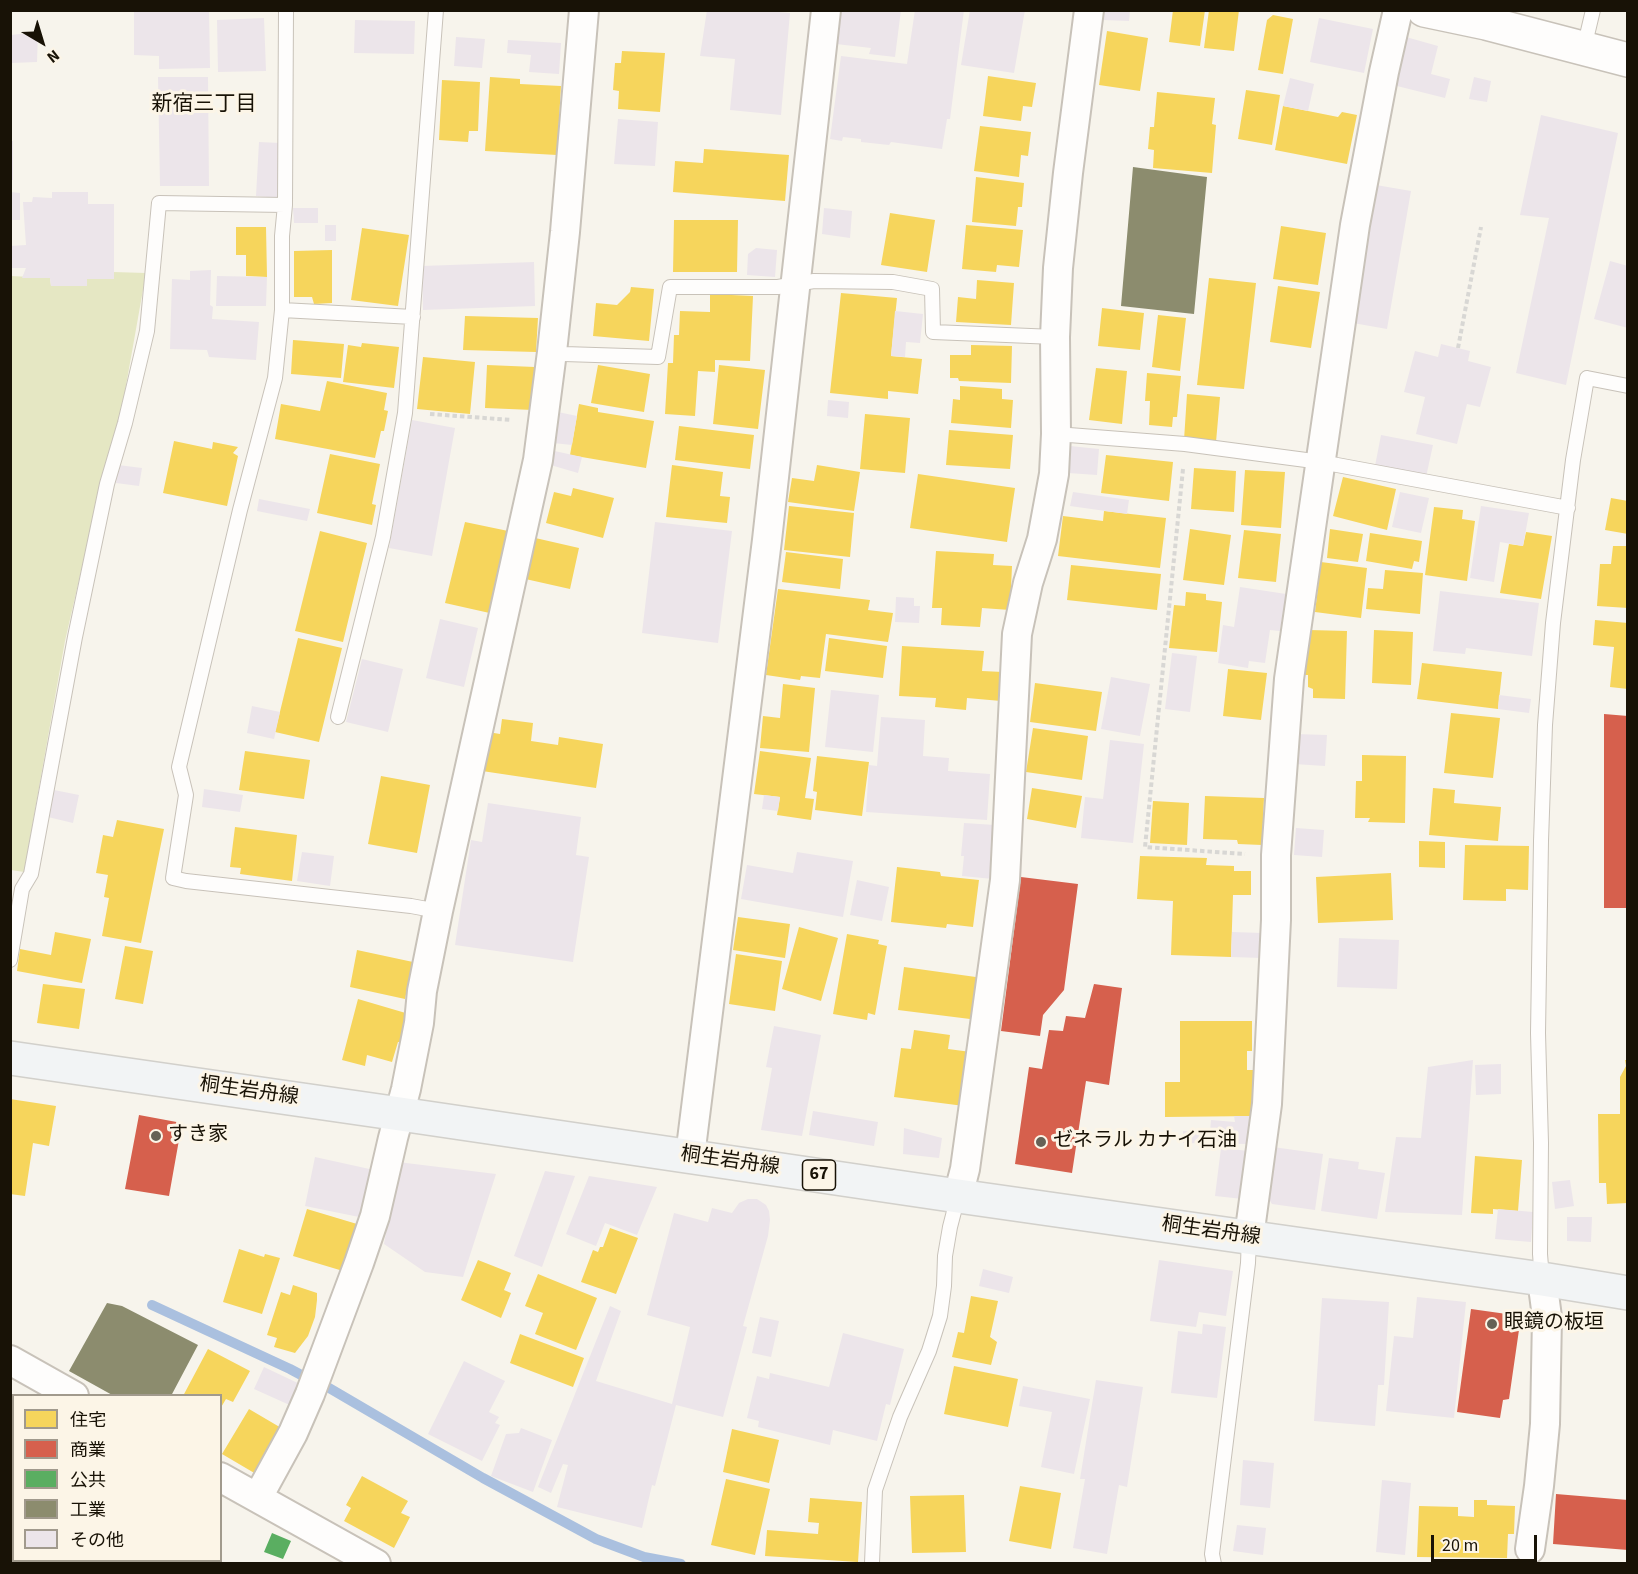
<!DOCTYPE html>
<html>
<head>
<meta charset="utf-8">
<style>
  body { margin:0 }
  #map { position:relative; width:1638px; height:1574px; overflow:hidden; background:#f7f4ec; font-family:"Source Sans 3","Noto Sans JP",sans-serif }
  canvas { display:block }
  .frame { position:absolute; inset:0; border:12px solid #181206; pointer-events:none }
  .legend { position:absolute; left:12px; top:1394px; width:210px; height:168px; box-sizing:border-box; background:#fcf5e7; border:2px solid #a19a8d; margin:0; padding:8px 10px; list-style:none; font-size:18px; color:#181206 }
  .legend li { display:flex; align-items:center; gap:12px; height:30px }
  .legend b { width:30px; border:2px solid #a19a8d }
  .north { position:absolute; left:12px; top:12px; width:60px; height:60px; -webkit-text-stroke:4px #fcf5e7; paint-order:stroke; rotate:142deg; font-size:16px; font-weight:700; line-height:24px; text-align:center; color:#181206 }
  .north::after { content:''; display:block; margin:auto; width:21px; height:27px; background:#181206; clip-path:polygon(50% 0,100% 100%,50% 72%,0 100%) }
  .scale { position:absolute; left:1431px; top:1535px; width:106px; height:27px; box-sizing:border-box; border:3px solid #181206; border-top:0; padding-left:8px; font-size:18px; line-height:21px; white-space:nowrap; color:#181206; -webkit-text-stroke:4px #fcf5e7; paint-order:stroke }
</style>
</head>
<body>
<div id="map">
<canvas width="1638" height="1574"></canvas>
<div class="frame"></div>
<ul class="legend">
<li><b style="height:16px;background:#f6d55c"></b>住宅</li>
<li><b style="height:16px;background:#d6604d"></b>商業</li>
<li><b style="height:16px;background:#5aae61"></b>公共</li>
<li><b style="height:16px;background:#8c8c6e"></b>工業</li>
<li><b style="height:16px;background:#ece5ea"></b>その他</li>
</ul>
<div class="north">N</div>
<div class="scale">20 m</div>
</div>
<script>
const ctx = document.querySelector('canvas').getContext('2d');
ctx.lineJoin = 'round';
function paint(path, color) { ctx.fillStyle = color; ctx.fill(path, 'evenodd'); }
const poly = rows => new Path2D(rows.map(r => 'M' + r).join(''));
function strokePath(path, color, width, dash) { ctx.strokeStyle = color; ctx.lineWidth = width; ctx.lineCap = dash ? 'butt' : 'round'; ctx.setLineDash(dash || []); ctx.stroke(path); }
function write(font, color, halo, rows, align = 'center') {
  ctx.font = font + ' "Source Sans 3","Noto Sans JP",sans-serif'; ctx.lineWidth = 6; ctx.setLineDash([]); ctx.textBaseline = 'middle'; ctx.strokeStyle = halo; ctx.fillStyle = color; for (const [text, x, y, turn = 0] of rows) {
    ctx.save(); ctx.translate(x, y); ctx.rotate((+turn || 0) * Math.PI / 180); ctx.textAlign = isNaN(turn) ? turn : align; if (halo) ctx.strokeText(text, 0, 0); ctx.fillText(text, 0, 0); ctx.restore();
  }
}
paint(poly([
  [113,272,146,273,120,419,101,484,65,641,24,872,11,870,11,276,50,278,51,286,86,286,87,279,113,279]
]), '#e5e7c3');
paint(poly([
  [1173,10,1205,10,1200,46,1169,42],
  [1209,10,1239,10,1234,51,1204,48],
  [1273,15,1293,19,1283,74,1258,70,1267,20],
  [1107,31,1148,38,1140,91,1099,85],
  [622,51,665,53,660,112,618,109,619,91,613,90,615,63,621,63],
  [988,76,1036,83,1032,107,1023,106,1021,121,983,116],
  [490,77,520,79,520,84,561,86,557,155,485,151],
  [442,80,480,82,478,131,469,131,468,142,439,140],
  [1246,90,1280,95,1272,145,1238,139],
  [1157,92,1215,98,1212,124,1216,125,1212,173,1153,168,1154,150,1148,149,1150,127,1154,127],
  [1283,106,1338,117,1342,112,1357,115,1347,164,1275,150],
  [980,126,1031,132,1028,156,1021,155,1019,177,974,171],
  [704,149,789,155,785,201,673,192,675,161,703,163],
  [976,177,1024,183,1022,207,1018,207,1016,226,972,222],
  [890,213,935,220,927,272,881,265],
  [674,220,738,220,737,272,673,272],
  [966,225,1023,230,1019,267,997,265,996,272,962,269],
  [1281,226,1326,233,1318,285,1273,279],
  [236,227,266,227,267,277,246,276,246,255,236,255],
  [362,228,409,235,398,306,351,300],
  [332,250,332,303,314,304,312,297,294,297,294,251],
  [1209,278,1256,283,1244,389,1197,385],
  [977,280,1014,283,1011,325,956,322,958,297,976,299],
  [1278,286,1320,292,1311,348,1270,342],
  [631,287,654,289,649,341,593,336,596,303,617,305,630,292],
  [841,293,897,298,891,356,922,359,918,394,888,391,888,399,830,393],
  [710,294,753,296,750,361,715,360,715,372,698,371,695,416,665,414,668,363,673,363,674,335,679,335,680,311,710,312],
  [1102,308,1144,313,1140,350,1098,346],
  [1158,315,1186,318,1180,371,1152,367],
  [465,316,538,318,536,352,463,350],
  [293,340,344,344,341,378,291,374],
  [362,343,399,347,394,388,343,382,348,345,361,347],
  [971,345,1012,346,1011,383,959,381,958,378,950,378,950,355,971,355],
  [423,357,475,362,470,414,417,409],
  [487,365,535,367,533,410,485,408],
  [598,365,650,374,644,412,591,403],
  [719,365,765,370,758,429,713,424],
  [1096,368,1127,371,1122,424,1089,420],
  [1147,373,1181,376,1177,417,1173,417,1172,427,1149,425,1150,401,1145,401],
  [327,381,387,393,384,410,388,411,384,431,381,431,375,458,275,439,281,404,320,411],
  [960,386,1002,389,1002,399,1013,400,1011,428,951,423,953,399,960,400],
  [1187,394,1220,397,1216,442,1184,440],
  [579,404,598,408,598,412,654,421,646,468,570,455],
  [865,414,910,418,905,473,860,469],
  [679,426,754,435,750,469,675,460],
  [949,430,1013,435,1010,469,946,465],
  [174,441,212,449,213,442,238,447,233,453,238,456,227,506,163,493],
  [330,454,380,464,372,504,376,505,372,525,317,513],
  [1106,455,1173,462,1169,501,1101,493],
  [672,465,723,472,720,496,730,497,727,523,666,517],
  [817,465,860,472,854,511,788,502,792,478,814,481],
  [1194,468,1236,471,1234,512,1191,509],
  [1245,470,1285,472,1281,528,1241,525],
  [918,474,1015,488,1007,542,910,528],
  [1343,477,1396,489,1387,530,1333,516],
  [573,488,614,498,603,538,546,523,554,492,571,496],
  [1611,498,1628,501,1628,534,1605,530],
  [789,506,854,513,850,557,784,550],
  [1434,507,1463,510,1462,519,1475,521,1467,581,1425,575],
  [1104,511,1166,518,1160,568,1058,556,1063,516,1103,521],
  [465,522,513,532,494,614,445,603],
  [1190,529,1231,535,1224,585,1183,580],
  [1330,529,1363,534,1358,562,1327,558],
  [1244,530,1281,534,1276,582,1238,578],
  [320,531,367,543,343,642,295,631],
  [1526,532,1552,536,1541,599,1500,593,1509,544,1523,546],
  [1370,533,1422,541,1419,562,1414,561,1412,569,1366,561],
  [531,537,579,548,570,589,521,578],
  [1613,546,1628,546,1628,608,1597,606,1600,564,1611,564],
  [936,551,994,554,993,565,1012,566,1010,610,982,608,980,627,941,625,942,608,932,608],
  [786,552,843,559,840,589,782,582],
  [1321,562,1367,568,1361,618,1315,612],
  [1071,565,1161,574,1157,610,1067,600],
  [1385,570,1423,573,1420,614,1366,609,1368,588,1383,589],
  [778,589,870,600,868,610,893,613,888,642,826,634,820,678,801,676,800,680,766,675],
  [1186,592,1206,594,1206,600,1222,602,1217,652,1169,648,1174,605,1185,606],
  [1595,620,1628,623,1628,689,1610,687,1614,647,1593,645],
  [1309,630,1347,631,1345,699,1313,698,1313,689,1308,687,1308,675,1301,675],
  [1374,630,1413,632,1411,685,1372,683],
  [298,638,342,648,319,742,275,732],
  [829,638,887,646,883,678,825,671],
  [902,646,984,651,982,671,1003,672,1001,701,967,698,966,710,935,707,936,698,899,696],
  [1422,663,1502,672,1498,709,1417,699],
  [1228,669,1267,673,1261,720,1223,716],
  [1035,683,1102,692,1096,731,1030,722],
  [783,684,815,688,809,752,760,748,763,716,780,718],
  [1451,713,1500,718,1493,778,1444,773],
  [502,719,533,723,531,741,558,745,559,737,603,744,596,788,482,771,488,732,500,734],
  [1033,728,1088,736,1082,780,1026,772],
  [245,751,310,760,304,799,239,790],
  [760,751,811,758,805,798,814,799,811,820,777,815,780,797,754,794],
  [1362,755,1406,756,1405,823,1368,822,1370,818,1355,818,1356,781,1362,781],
  [817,756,869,762,862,816,815,810,817,792,813,791],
  [381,776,430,785,417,853,368,844],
  [1032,788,1082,796,1076,828,1027,819],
  [1433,788,1455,790,1454,803,1501,807,1498,841,1429,835],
  [1205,796,1264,798,1262,845,1238,844,1237,840,1203,839],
  [1153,801,1189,803,1187,845,1150,843],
  [117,820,164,829,141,943,102,936,109,898,104,897,108,875,96,873,103,835,113,837],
  [235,827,297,835,292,881,240,874,241,868,230,867],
  [1419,841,1445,842,1445,868,1419,867],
  [1465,845,1529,846,1528,890,1506,889,1506,901,1463,900],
  [1140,856,1207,858,1206,865,1234,866,1234,871,1251,871,1251,895,1233,895,1231,957,1171,955,1173,901,1137,899],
  [897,867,940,872,941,876,979,880,973,927,947,924,946,928,891,922],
  [1391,873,1393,920,1318,923,1316,877],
  [738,917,790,924,785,958,733,950],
  [799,927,838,938,821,1001,782,989],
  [55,932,91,939,82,983,17,971,20,949,51,955],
  [847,934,879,940,878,944,887,946,875,1015,868,1013,867,1020,833,1014],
  [125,946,153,951,143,1004,115,999],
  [357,950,413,962,405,999,350,987],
  [736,954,782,961,775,1011,729,1004],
  [904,967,983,978,978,1020,898,1010],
  [43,984,85,989,79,1029,37,1023],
  [358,999,409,1014,401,1042,398,1042,392,1062,367,1055,365,1066,342,1060],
  [1180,1021,1252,1021,1252,1051,1247,1051,1247,1070,1253,1070,1253,1116,1165,1117,1165,1082,1180,1082],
  [914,1030,950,1035,948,1049,971,1052,964,1106,894,1097,901,1048,911,1049],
  [1625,1060,1628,1060,1628,1203,1607,1204,1606,1183,1599,1183,1598,1114,1620,1114,1620,1077,1626,1066],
  [10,1099,56,1106,49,1146,33,1143,25,1196,10,1194],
  [1475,1156,1522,1160,1518,1211,1493,1209,1493,1214,1471,1213],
  [307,1209,357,1224,343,1271,293,1256],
  [610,1228,638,1238,616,1294,581,1282,593,1250,598,1252,600,1247,603,1247],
  [239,1249,264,1257,265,1254,280,1258,262,1314,223,1302],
  [478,1260,511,1273,504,1290,511,1293,501,1318,461,1300],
  [538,1274,597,1298,576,1350,535,1334,543,1313,525,1306],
  [293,1285,317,1293,317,1300,315,1317,308,1336,295,1353,274,1347,277,1338,267,1335,281,1292,290,1295],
  [971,1296,998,1301,990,1337,997,1342,991,1365,952,1357,958,1332,964,1333],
  [520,1334,584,1358,573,1387,510,1363],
  [208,1349,250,1371,233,1402,226,1399,220,1409,220,1396,183,1396],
  [954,1366,1018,1379,1008,1427,944,1414],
  [249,1409,283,1429,256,1474,222,1454],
  [732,1429,779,1440,769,1483,723,1472],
  [362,1476,408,1501,401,1513,410,1517,394,1548,344,1521,351,1508,346,1505],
  [726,1479,770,1489,755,1555,711,1545],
  [1020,1486,1061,1493,1051,1549,1009,1541],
  [964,1495,966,1552,912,1553,910,1496],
  [810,1498,862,1502,858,1562,765,1556,767,1530,818,1534,819,1523,808,1522],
  [1474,1500,1487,1500,1487,1505,1515,1506,1514,1534,1508,1534,1507,1558,1417,1557,1419,1506,1458,1507,1458,1516,1474,1517],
  [10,1527,14,1528,14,1560,22,1560,20,1564,10,1564],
  [88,1560,134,1560,133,1564,87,1564]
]), '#f6d55c');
paint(poly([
  [1604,714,1628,716,1628,908,1604,908],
  [1021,877,1078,884,1064,990,1043,1015,1040,1036,1001,1031],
  [1094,984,1122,988,1109,1085,1086,1081,1072,1173,1015,1164,1029,1067,1042,1069,1049,1030,1063,1031,1066,1016,1085,1018],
  [139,1115,182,1123,169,1196,125,1189],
  [1471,1309,1521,1316,1509,1399,1503,1400,1500,1418,1457,1412],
  [1556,1494,1628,1500,1628,1550,1553,1544]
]), '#d6604d');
paint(poly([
  [272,1533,291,1541,283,1559,264,1552],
  [138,1560,173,1560,172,1564,136,1564]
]), '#5aae61');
paint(poly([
  [1133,167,1207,177,1194,314,1121,306],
  [107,1303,122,1306,198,1345,171,1396,114,1396,69,1371]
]), '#8c8c6e');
strokePath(poly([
  [152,1305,290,1369,305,1377],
  [324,1385,483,1478,596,1539,644,1557,681,1564]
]), '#aac0df', 10);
paint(poly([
  [134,10,209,10,210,68,159,69,159,56,134,55],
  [707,10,779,10,779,12,790,13,781,115,730,110,735,59,700,56],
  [840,10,901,10,895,57,869,54,871,48,836,44],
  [915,10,964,10,950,119,947,119,942,149,891,142,889,145,861,142,861,139,843,137,842,141,830,139,841,56,907,64],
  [970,10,1025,10,1014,73,961,65],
  [1104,10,1130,10,1129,21,1103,20],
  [264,18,266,71,218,72,217,20],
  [1319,18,1373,29,1364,73,1310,62],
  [355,20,415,21,414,54,354,53],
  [38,32,37,62,11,63,11,35],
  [456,37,485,39,482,68,454,66],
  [1406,37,1438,46,1431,74,1450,79,1445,98,1393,85],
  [508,40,561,43,559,74,529,72,531,55,507,53],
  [158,77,208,77,209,186,160,186],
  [1474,77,1491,81,1487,102,1469,99],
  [1290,78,1314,84,1308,111,1283,106],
  [1541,115,1618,133,1566,385,1516,373,1549,218,1520,215],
  [618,119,658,122,655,166,614,164],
  [10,141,13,141,13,180,10,180],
  [259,142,280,143,278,198,256,196],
  [1376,185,1411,191,1387,329,1353,323],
  [10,192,20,193,20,220,10,220],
  [52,192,88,192,88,204,114,204,114,279,87,279,87,286,51,286,50,278,22,278,26,268,10,268,10,246,26,245,23,202,32,202,33,197,52,198],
  [293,208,318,208,318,223,294,223],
  [824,208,852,211,850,238,822,234],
  [325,225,336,225,336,241,325,241],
  [756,248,777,250,775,277,747,275,748,254],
  [1610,261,1628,266,1628,328,1594,319],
  [534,262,535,306,423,310,422,266],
  [211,270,210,305,213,307,212,319,259,322,256,360,209,357,207,350,170,349,172,279,190,280,190,271],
  [217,276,267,277,266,306,216,306],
  [895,311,923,314,920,343,906,342,905,357,891,356],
  [1441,344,1470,351,1468,361,1491,367,1480,407,1467,404,1457,444,1416,434,1425,397,1404,392,1415,351,1438,357],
  [828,400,849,402,848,418,827,416],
  [558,412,577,416,572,445,553,443],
  [412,420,455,428,432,556,389,548],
  [1381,435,1433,445,1426,477,1375,466],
  [1070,446,1099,449,1097,475,1068,473],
  [550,450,582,457,578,473,547,464],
  [118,465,142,468,139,486,116,483],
  [1073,492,1129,500,1127,514,1070,506],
  [1400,492,1429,498,1421,533,1392,527],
  [259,499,310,509,307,521,257,511],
  [1481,506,1529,513,1523,546,1500,542,1494,582,1470,578],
  [655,522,732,531,718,643,642,633],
  [1240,587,1286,594,1280,631,1270,630,1265,663,1249,661,1248,668,1218,663,1223,625,1234,627],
  [1440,591,1539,603,1532,656,1466,648,1465,654,1433,651],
  [896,597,914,598,914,606,920,606,919,623,895,622],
  [440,619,478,628,464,687,426,678],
  [1172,653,1197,656,1190,712,1165,709],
  [362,659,403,669,388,732,346,722],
  [1111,677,1150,684,1140,736,1101,729],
  [831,690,879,695,873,752,825,747],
  [1499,695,1531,699,1529,713,1498,709],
  [252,706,280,712,274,739,247,733],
  [881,717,925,720,923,756,949,758,948,771,990,774,987,820,866,812,869,765,877,766],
  [1295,734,1327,735,1325,766,1294,764],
  [1110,740,1144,744,1133,843,1081,838,1085,797,1103,799],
  [204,789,243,795,240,812,202,807],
  [54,790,79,795,73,823,48,817],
  [764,795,780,797,778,811,762,809],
  [488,803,581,817,576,855,589,857,573,962,455,945,471,840,482,842],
  [964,823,995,825,993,879,962,876,964,856,961,856],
  [1296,828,1324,830,1322,857,1294,855],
  [302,852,334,856,330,886,297,881],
  [797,852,853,861,843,917,741,899,747,865,793,873],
  [857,880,889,887,882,921,850,915],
  [1232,932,1263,933,1262,958,1231,957],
  [1339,938,1399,940,1397,989,1337,987],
  [774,1026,821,1035,802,1136,761,1130,772,1068,766,1067],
  [1473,1060,1462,1215,1385,1212,1396,1137,1421,1138,1428,1067],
  [1501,1064,1501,1094,1476,1095,1475,1065],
  [813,1111,878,1122,874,1146,809,1135],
  [1234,1116,1250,1116,1249,1144,1183,1143,1183,1131,1210,1132,1211,1120,1235,1122],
  [904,1128,942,1138,939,1158,903,1154],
  [1273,1147,1323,1154,1315,1210,1272,1204,1266,1195],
  [1221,1148,1249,1151,1243,1199,1215,1196],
  [315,1157,374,1170,364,1218,305,1206],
  [1329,1158,1359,1162,1358,1169,1385,1173,1377,1219,1321,1211],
  [398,1162,496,1174,463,1277,425,1272,384,1244],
  [545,1171,575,1176,542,1267,514,1256],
  [589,1176,657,1187,637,1235,605,1223,596,1246,566,1234],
  [1570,1180,1574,1206,1555,1209,1552,1182],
  [748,1199,757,1199,766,1205,769,1211,770,1220,768,1236,743,1326,747,1327,723,1417,676,1405,655,1486,652,1485,642,1528,557,1507,568,1465,563,1464,551,1493,538,1487,610,1306,621,1311,596,1381,672,1404,690,1327,647,1315,674,1213,708,1222,712,1208,732,1213,739,1203],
  [1498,1209,1533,1212,1531,1242,1495,1239],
  [1567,1217,1592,1217,1591,1242,1567,1241],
  [1159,1260,1233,1271,1226,1316,1199,1312,1196,1327,1150,1321],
  [983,1269,1013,1277,1009,1293,979,1286],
  [1417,1297,1466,1302,1454,1418,1386,1411,1394,1336,1413,1338],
  [1322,1298,1389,1302,1384,1385,1378,1385,1375,1426,1314,1421],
  [760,1317,779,1321,771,1357,752,1353],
  [1203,1324,1226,1327,1217,1398,1171,1393,1178,1331,1202,1334],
  [843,1333,904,1349,890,1405,886,1404,877,1441,833,1430,830,1445,758,1427,759,1421,747,1418,757,1376,769,1379,770,1373,829,1387],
  [464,1361,505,1381,489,1412,499,1417,495,1423,500,1425,482,1461,428,1434],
  [264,1367,304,1386,294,1407,254,1389],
  [1096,1380,1143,1387,1127,1487,1119,1485,1107,1554,1073,1548,1085,1479,1080,1479],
  [1023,1386,1090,1399,1074,1474,1041,1467,1052,1412,1019,1406],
  [521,1428,552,1440,533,1492,491,1476,506,1434,519,1433],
  [1243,1460,1274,1463,1270,1508,1240,1505],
  [1382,1480,1411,1483,1405,1555,1376,1552],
  [1237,1525,1266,1528,1263,1555,1233,1551]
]), '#ece5ea');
const lane = poly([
  [286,10,285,205,282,236,282,310,275,378,240,510,179,767,186,795,173,878,186,881,411,906,438,911],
  [1584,48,1593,10],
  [282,310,413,317],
  [552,352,564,354,658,357,670,287,778,287,814,281,893,282,932,289,933,332,1055,337],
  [1056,434,1185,444,1321,462,1568,508],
  [338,717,383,537,405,413,436,10],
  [10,960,22,889,31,874,75,637,107,484,125,423,147,331,159,203,285,205],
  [1542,1279,1540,1254,1541,1143,1538,1033,1541,841,1545,725,1553,623,1573,460,1587,378,1628,386],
  [872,1563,875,1490,900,1417,929,1351,940,1316,944,1286,945,1256,950,1227,958,1196],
  [1214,1564,1212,1554,1248,1263,1249,1237]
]);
const street = poly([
  [690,1156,767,540,826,10],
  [958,1196,965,1169,1005,880,1017,634,1028,583,1042,539,1054,474,1056,434,1055,337,1058,268,1068,173,1089,10],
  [1249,1237,1267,1104,1276,920,1276,855,1289,679,1355,225,1384,72,1398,10],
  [10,1360,74,1396],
  [220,1477,376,1564],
  [258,1497,293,1433,310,1394,359,1263,375,1216,393,1138,406,1089,419,1023,422,991,438,911,538,460,552,352,565,232,584,10],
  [1530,1549,1539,1486,1545,1424,1547,1317,1542,1279]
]);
const secondary = poly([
  [1424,10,1486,23,1628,60]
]);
const primary = poly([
  [10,1058,400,1114,958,1196,1542,1279,1628,1293]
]);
strokePath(lane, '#c8c2b9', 16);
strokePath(street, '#c8c2b9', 32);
strokePath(secondary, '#c8c2b9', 36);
strokePath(primary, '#d2d0cb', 36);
strokePath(poly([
  [1458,348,1481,227],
  [430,414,512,420],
  [1183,469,1145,847,1245,854]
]), '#d8d7d4', 4, [4.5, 3]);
strokePath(lane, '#fefdfc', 14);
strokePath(street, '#fefdfc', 28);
strokePath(secondary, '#fefdfc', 33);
strokePath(primary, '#f2f4f5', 33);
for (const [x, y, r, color] of [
  [156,1136,6,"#666156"],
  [1041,1142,6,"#666156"],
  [1492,1324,6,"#666156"]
]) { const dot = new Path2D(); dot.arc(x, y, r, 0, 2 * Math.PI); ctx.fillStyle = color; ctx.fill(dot); strokePath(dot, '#fcf5e7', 2); }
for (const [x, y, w] of [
  [819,1175,33]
]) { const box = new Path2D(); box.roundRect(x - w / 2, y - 15, w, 30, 4.5); ctx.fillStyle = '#fcf5e7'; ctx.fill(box); strokePath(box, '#181206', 1.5); }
write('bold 18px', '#181206', null, [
  ["67",819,1175]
]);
write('20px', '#181206', '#fcf5e7', [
  ["桐生岩舟線",249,1092,8],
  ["桐生岩舟線",730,1162,8],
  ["桐生岩舟線",1211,1232,8]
]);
write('20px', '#181206', '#fcf5e7', [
  ["すき家",168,1136],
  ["ゼネラル カナイ石油",1053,1142],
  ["眼鏡の板垣",1504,1324]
], 'left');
write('21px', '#181206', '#fcf5e7', [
  ["新宿三丁目",204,105]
]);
</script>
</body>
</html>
